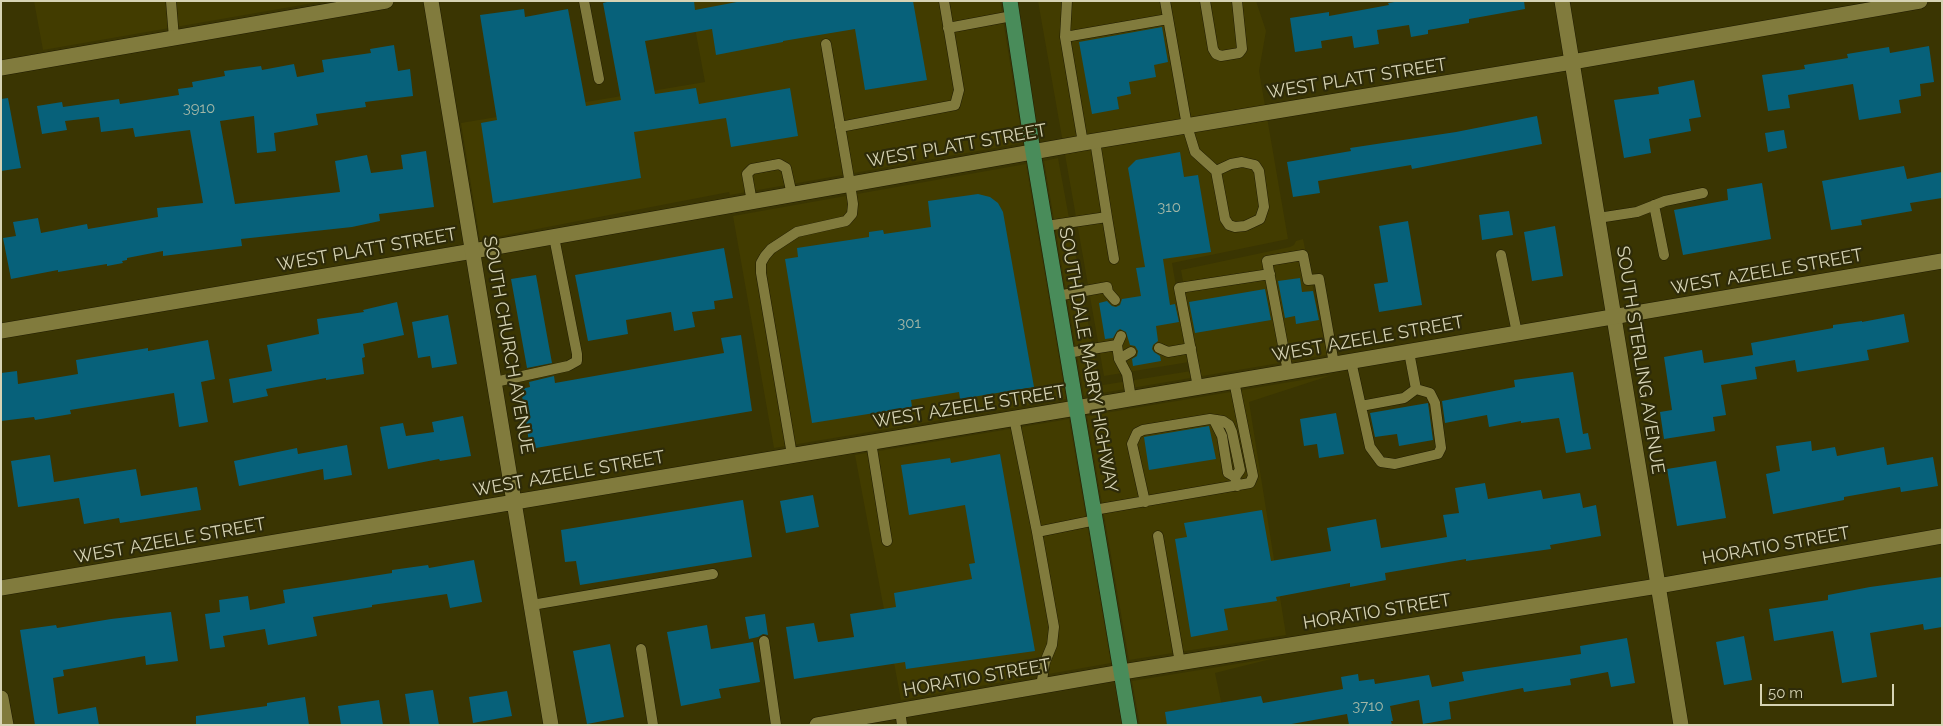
<!DOCTYPE html>
<html>
<head>
<meta charset="utf-8">
<style>
  body { margin:0 }
  #map { position:relative; width:1943px; height:726px; overflow:hidden; background:#3a3502; font-family:Raleway,sans-serif }
  canvas { display:block }
  .frame { position:absolute; inset:0; border:2px solid #d6d3b4; pointer-events:none }
  .scale { position:absolute; left:1760px; top:684px; width:134px; height:22px; box-sizing:border-box; border:2px solid #d6d3b4; border-top:0; padding-left:6px; font-size:15px; line-height:18px; white-space:nowrap; color:#d6d3b4; -webkit-text-stroke:4px #2e2b09; paint-order:stroke }
</style>
</head>
<body>
<div id="map">
<canvas width="1943" height="726"></canvas>
<div class="frame"></div>
<div class="scale">50 m</div>
</div>
<script>
const ctx = document.querySelector('canvas').getContext('2d');
ctx.lineJoin = 'round';
function paint(path, color) { ctx.fillStyle = color; ctx.fill(path, 'evenodd'); }
const poly = rows => new Path2D(rows.map(r => 'M' + r).join(''));
function strokePath(path, color, width, dash) { ctx.strokeStyle = color; ctx.lineWidth = width; ctx.lineCap = dash ? 'butt' : 'round'; ctx.setLineDash(dash || []); ctx.stroke(path); }
function write(font, color, halo, rows, align = 'center') {
  ctx.font = font + ' Raleway,sans-serif'; ctx.lineWidth = 4.5; ctx.setLineDash([]); ctx.textBaseline = 'middle'; ctx.strokeStyle = halo; ctx.fillStyle = color; for (const [text, x, y, turn = 0] of rows) {
    ctx.save(); ctx.translate(x, y); ctx.rotate((+turn || 0) * Math.PI / 180); ctx.textAlign = isNaN(turn) ? turn : align; if (halo) ctx.strokeText(text, 0, 0); ctx.fillText(text, 0, 0); ctx.restore();
  }
}
paint(poly([
  [34,1,325,1,43,50],
  [690,1,1000,1,1023,143,730,195,729,192,480,240,461,123,705,82],
  [1038,1,1256,1,1266,31,1259,71,1288,239,1172,263,1189,362,1104,376],
  [1058,158,1099,382,1103,385,1191,371,1197,361,1181,270,1290,247,1294,245,1296,241,1303,239,1327,355,1084,396,1044,161],
  [1026,164,1066,399,774,448,733,216],
  [1332,375,1249,402,1286,635,1129,660,1087,416],
  [1069,419,1111,663,901,700,855,455],
  [1279,657,1215,673,1226,725,1140,725,1132,681]
]), '#423c00');
paint(poly([
  [611,1,694,1,695,10,742,1,913,1,927,80,865,90,855,29,783,41,783,42,716,55,712,29,645,41,655,94,696,88,699,104,790,88,798,136,731,147,726,118,634,132,641,178,493,203,481,123,497,120,480,15,524,9,525,17,568,9,586,106,621,100,603,3],
  [1401,1,1524,1,1525,9,1469,19,1469,23,1428,30,1428,34,1411,37,1409,25,1377,30,1379,44,1354,48,1352,36,1321,41,1322,48,1295,52,1290,18,1329,12,1329,16,1389,5,1388,3],
  [1162,27,1168,62,1154,65,1156,77,1129,82,1131,94,1117,97,1119,109,1092,114,1079,42],
  [394,45,398,71,410,69,413,96,365,102,366,107,316,114,318,125,274,133,276,151,257,153,254,116,220,121,235,204,340,192,335,161,367,155,371,173,403,169,401,155,426,151,434,207,379,214,380,221,352,227,241,239,242,246,163,256,163,251,127,258,127,260,122,261,123,263,107,266,107,264,58,272,58,270,11,279,3,238,16,236,13,222,38,218,41,233,87,224,88,229,158,217,157,208,203,203,190,130,135,137,133,128,101,132,99,117,65,121,67,130,42,134,37,106,62,102,63,107,119,99,120,104,179,95,178,89,193,87,192,82,225,76,224,71,261,66,262,70,294,64,297,77,324,72,322,60,371,53,370,49],
  [1929,46,1934,82,1920,84,1921,96,1899,100,1901,113,1859,120,1853,84,1788,95,1790,108,1768,111,1762,75,1805,69,1804,65,1848,58,1847,54,1889,47,1890,53],
  [1694,80,1701,117,1689,119,1691,131,1649,139,1651,153,1624,158,1614,100,1659,94,1658,87],
  [8,98,21,168,1,171,1,99],
  [1537,116,1542,144,1412,169,1411,165,1318,181,1320,193,1293,197,1287,162,1351,151,1350,148,1456,132],
  [1784,130,1787,148,1768,152,1765,133],
  [1180,152,1184,177,1198,175,1211,252,1163,259,1170,305,1175,304,1179,322,1156,326,1158,341,1153,345,1152,349,1154,352,1160,356,1161,361,1133,366,1132,359,1137,356,1138,351,1135,346,1130,345,1126,332,1120,329,1117,331,1113,338,1105,339,1099,303,1107,301,1112,306,1116,307,1120,305,1122,299,1141,296,1136,268,1145,267,1128,168,1136,160],
  [1904,166,1907,179,1942,172,1942,198,1910,203,1912,211,1861,220,1862,225,1831,230,1822,181],
  [1762,183,1771,239,1683,255,1674,210,1728,200,1727,189],
  [978,194,990,197,998,203,1003,212,1034,387,960,399,959,392,911,400,912,407,812,423,785,259,798,257,797,248,869,237,869,232,883,230,884,234,931,227,928,201],
  [1509,211,1513,235,1482,240,1479,215],
  [1408,221,1422,305,1379,312,1374,284,1388,282,1379,226],
  [1555,226,1563,276,1532,281,1524,232],
  [724,248,733,298,714,301,715,309,692,312,695,327,674,331,671,312,626,320,628,334,588,341,575,275],
  [536,275,552,363,527,368,511,279],
  [1300,278,1302,292,1313,291,1319,320,1296,324,1295,316,1285,318,1278,281],
  [1265,289,1271,320,1195,333,1189,302],
  [397,302,404,335,363,344,365,357,362,358,364,374,326,380,326,378,266,389,268,396,233,403,229,379,272,371,267,345,319,334,317,319,364,312,363,310],
  [1904,314,1909,342,1867,350,1869,360,1840,365,1797,372,1795,360,1755,367,1757,379,1721,385,1726,415,1713,417,1715,431,1664,439,1660,412,1672,410,1664,357,1702,350,1704,363,1753,355,1751,343,1833,328,1833,325,1862,321,1862,322],
  [448,315,457,364,432,368,430,356,418,358,412,322],
  [741,335,752,411,530,449,521,389,530,387,529,382,554,376,555,383,724,353,721,338],
  [208,340,215,379,201,382,208,422,179,427,174,393,70,410,71,414,35,420,34,417,1,421,1,373,17,371,18,384,78,374,76,360,148,348,148,351],
  [1573,372,1583,434,1588,433,1591,449,1566,453,1559,418,1521,423,1521,421,1489,427,1487,415,1445,423,1442,401,1515,387,1514,380],
  [1428,403,1433,440,1399,446,1397,434,1375,437,1370,413],
  [1336,413,1344,454,1319,458,1317,444,1304,446,1300,419],
  [463,416,471,456,440,461,439,459,388,469,380,427,403,423,406,436,434,432,432,422],
  [1209,426,1216,459,1149,470,1144,437],
  [1811,441,1812,451,1835,447,1837,456,1884,447,1887,465,1933,457,1938,486,1901,492,1900,487,1844,497,1844,500,1773,514,1766,474,1780,471,1776,446],
  [347,445,352,475,324,480,323,469,239,486,234,461,297,448,298,454],
  [1000,454,1035,651,906,669,905,662,794,679,786,627,814,623,818,642,854,637,850,614,896,607,894,593,972,579,969,564,975,563,965,505,909,515,901,465,950,458,951,463],
  [50,455,54,482,136,469,141,496,197,487,201,510,120,523,119,518,84,524,79,498,18,507,11,461],
  [1716,461,1726,518,1677,526,1667,469],
  [1485,483,1488,499,1541,490,1543,499,1580,493,1583,508,1596,505,1601,536,1550,545,1551,549,1466,561,1466,559,1385,573,1386,580,1350,587,1350,583,1276,597,1277,601,1224,609,1228,630,1191,637,1175,539,1187,537,1184,523,1262,510,1271,561,1331,551,1327,528,1376,519,1381,548,1447,537,1443,515,1459,513,1455,488],
  [813,495,819,527,786,533,780,501],
  [743,500,752,557,580,585,576,561,565,562,561,530],
  [474,560,482,602,450,608,447,594,372,605,372,607,313,617,317,636,268,645,265,629,223,636,225,647,210,649,205,614,220,612,219,600,248,596,250,610,285,603,283,590,392,573,392,570,428,565,429,568],
  [1942,577,1942,627,1924,630,1923,624,1870,633,1877,677,1842,683,1833,631,1774,641,1769,609,1828,600,1828,595,1870,587],
  [171,612,178,661,146,665,145,656,63,670,64,676,53,678,58,714,96,707,99,725,35,725,20,630,56,625,57,628,111,619],
  [765,614,768,635,763,634,758,637,749,639,745,617],
  [707,625,711,649,753,642,760,682,719,689,721,698,681,706,667,632],
  [1744,636,1752,680,1724,685,1716,642],
  [1627,638,1635,683,1611,687,1608,672,1570,679,1571,685,1524,692,1523,688,1449,702,1451,719,1423,724,1419,700,1390,706,1393,721,1391,721,1392,725,1349,725,1347,714,1286,725,1167,725,1165,712,1261,696,1263,703,1343,689,1341,677,1358,674,1359,681,1374,679,1375,684,1429,675,1432,687,1464,681,1462,672,1581,654,1580,646],
  [610,644,624,717,587,724,573,651],
  [433,690,439,725,410,725,405,694],
  [507,691,512,716,473,723,469,697],
  [305,697,309,725,196,725,196,716,267,706,267,703],
  [379,700,383,725,341,725,338,706]
]), '#07617a');
const service = poly([
  [171,1,174,38],
  [584,1,599,79],
  [1067,1,1065,37,1083,143],
  [1165,1,1187,126,1195,152,1216,171,1225,219,1229,225,1235,227,1245,226,1260,219,1264,207,1259,171,1255,165,1242,162,1231,164,1216,171],
  [1205,1,1213,49,1216,54,1221,56,1239,53,1242,49,1237,1],
  [948,28,1012,16],
  [1065,37,1168,19],
  [840,127,955,105,959,90,944,1],
  [752,202,747,174,752,169,779,164,786,168,792,195],
  [1654,205,1664,255],
  [1107,217,1114,259],
  [1598,218,1637,212,1665,201,1703,193],
  [1046,226,1107,217,1095,141],
  [1501,255,1517,333],
  [1057,296,1107,287,1108,292,1115,300],
  [1121,336,1117,345,1119,359,1131,352],
  [1159,348,1168,352,1191,348],
  [1409,352,1416,389],
  [1067,353,1117,345],
  [1119,359,1127,374,1131,398],
  [1351,361,1370,447,1381,462,1395,464,1438,454,1441,448,1435,403,1430,393,1416,389],
  [1288,372,1267,261,1303,255,1308,280,1319,279,1334,364],
  [495,382,568,366,577,361,577,354,554,237],
  [1198,387,1179,288,1270,274],
  [1361,406,1404,398,1416,389],
  [1014,418,1037,532,1096,520],
  [1214,420,1222,436,1228,473,1235,477],
  [871,442,887,541],
  [792,455,761,273,761,263,765,256,771,249,797,232,846,221,852,214,853,204,850,184,826,44],
  [1145,502,1132,444,1137,433,1143,430,1210,419,1223,421,1229,425,1232,432,1240,470,1235,477,1237,486],
  [1094,510,1250,483,1253,476,1234,381],
  [1037,532,1054,627,1052,645,1045,662,1041,686],
  [1158,536,1180,663],
  [532,605,713,574],
  [764,641,776,725],
  [641,649,653,725],
  [900,710,902,725]
]);
const minor = poly([
  [1562,1,1681,725],
  [1,68,386,1],
  [1,331,473,251,1083,143,1572,62,1920,1],
  [1,698,6,725],
  [817,725,1122,672,1658,586,1942,536]
]);
const tertiary = poly([
  [431,1,551,725],
  [1,588,1076,408]
]);
const secondary = poly([
  [1076,408,1942,261]
]);
const primary = poly([
  [1010,1,1033,152,1130,725]
]);
strokePath(service, '#201c00', 11);
strokePath(minor, '#201c00', 16);
strokePath(tertiary, '#201c00', 16);
strokePath(secondary, '#201c00', 16);
strokePath(primary, '#201c00', 16);
strokePath(service, '#817b3d', 10);
strokePath(minor, '#817b3d', 15);
strokePath(tertiary, '#817b3d', 15);
strokePath(secondary, '#817b3d', 15);
strokePath(primary, '#498c5a', 15);
write('15px', '#a2b6a6', null, [
  ["3910",199,108],
  ["310",1169,207],
  ["301",909,323],
  ["3710",1368,706]
]);
write('18px', '#d6d3b4', '#2e2b09', [
  ["WEST PLATT STREET",1357,79,-9],
  ["WEST PLATT STREET",957,146,-10],
  ["WEST PLATT STREET",367,250,-10],
  ["WEST AZEELE STREET",1767,272,-10],
  ["WEST AZEELE STREET",1368,339,-10],
  ["SOUTH CHURCH AVENUE",508,345,80],
  ["SOUTH DALE MABRY HIGHWAY",1088,360,80],
  ["SOUTH STERLING AVENUE",1640,360,81],
  ["WEST AZEELE STREET",969,407,-9],
  ["WEST AZEELE STREET",569,474,-10],
  ["WEST AZEELE STREET",170,541,-10],
  ["HORATIO STREET",1776,546,-10],
  ["HORATIO STREET",1377,612,-9],
  ["HORATIO STREET",977,678,-10]
]);
</script>
</body>
</html>
